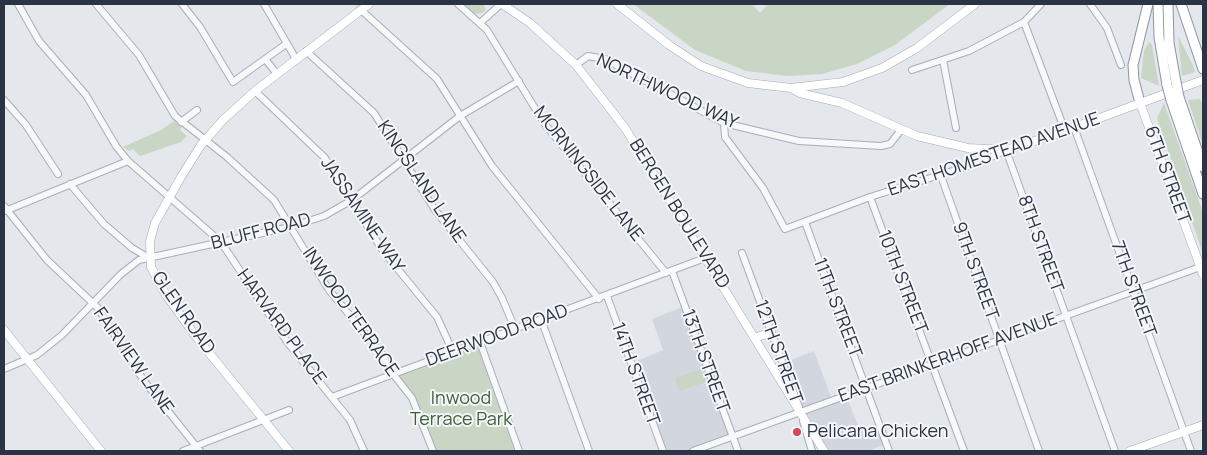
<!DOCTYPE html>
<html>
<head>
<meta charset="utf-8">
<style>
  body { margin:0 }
  #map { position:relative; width:1207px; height:455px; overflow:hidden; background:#e4e7ec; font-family:Manrope,sans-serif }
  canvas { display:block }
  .frame { position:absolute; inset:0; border:5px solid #2b3445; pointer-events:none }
</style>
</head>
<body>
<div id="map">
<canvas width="1207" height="455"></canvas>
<div class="frame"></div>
</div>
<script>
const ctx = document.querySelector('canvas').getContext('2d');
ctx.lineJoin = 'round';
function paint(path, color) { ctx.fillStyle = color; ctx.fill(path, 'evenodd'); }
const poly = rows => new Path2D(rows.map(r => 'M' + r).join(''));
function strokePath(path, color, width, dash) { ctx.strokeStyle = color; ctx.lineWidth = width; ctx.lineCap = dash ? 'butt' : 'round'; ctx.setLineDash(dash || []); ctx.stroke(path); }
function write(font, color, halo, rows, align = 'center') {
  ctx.font = font + ' Manrope,sans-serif'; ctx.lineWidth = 4; ctx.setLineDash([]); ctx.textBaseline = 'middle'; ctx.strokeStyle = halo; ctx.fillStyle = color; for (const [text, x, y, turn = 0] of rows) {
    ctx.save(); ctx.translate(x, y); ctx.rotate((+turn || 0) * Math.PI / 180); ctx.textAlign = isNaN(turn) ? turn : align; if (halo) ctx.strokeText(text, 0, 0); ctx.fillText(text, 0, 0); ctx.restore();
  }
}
paint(poly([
  [685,306,733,436,693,451,663,451,630,364,663,350,652,319],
  [814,351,832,400,846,395,860,431,879,424,886,444,868,451,824,451,800,412,783,363]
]), '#d2d6de');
paint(poly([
  [463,4,483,4,486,10,482,13,475,14],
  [633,4,752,4,760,13,768,4,950,4,895,45,857,64,822,74,788,76,746,71,695,50],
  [1178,36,1192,63,1195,72,1182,76],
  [1149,42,1152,45,1159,86,1141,78,1144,50],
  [1200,99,1203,104,1203,145,1188,100],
  [1164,103,1203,213,1203,254,1157,118],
  [174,121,182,126,180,130,187,136,181,142,140,156,133,149,129,151,123,147,161,130],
  [480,342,519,451,433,451,419,412,393,374],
  [701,369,706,382,679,391,675,378]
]), '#c9d6c5');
const minor = poly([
  [18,4,39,41,86,95,116,146,128,161,221,242,288,343,350,420,364,451],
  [96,4,139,55,175,116,227,157,274,200,329,290,381,353,393,374,412,398,433,451],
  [182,4,200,27,233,82,286,44],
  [264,4,296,59],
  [458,4,487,30,544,123,666,273],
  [1090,4,1107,28,1121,65],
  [360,9,437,79,492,166,599,299],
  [1024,22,1065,131],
  [480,23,501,4],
  [306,51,374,113,435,210,493,282,502,298,515,329],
  [265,59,277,74],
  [943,60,956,128],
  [576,65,588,56,605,59,724,123,799,141,881,146,890,144,901,130],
  [912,70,969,51,1024,22,1041,4],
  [255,91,325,158,383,251,437,317,453,352],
  [4,100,26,125,58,174],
  [181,122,197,110],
  [724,123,725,137,763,188,785,229,870,197,981,162,1006,150,1115,451],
  [1074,127,1191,451],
  [941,176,1039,451],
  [70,184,104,224,132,248,149,258],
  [870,197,964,451],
  [4,206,47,260,98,308,144,381,200,451],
  [5,211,128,161],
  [805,222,889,451],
  [742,253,799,407],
  [672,271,738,451],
  [607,296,663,451],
  [541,319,589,451],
  [480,342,519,451],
  [4,369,37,355,62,335,121,274,139,260,290,227,324,216,352,200,460,116,519,81],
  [332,397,705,258],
  [803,421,812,451],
  [183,451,289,410],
  [693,451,1203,266]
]);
const major = poly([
  [502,4,530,23,576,65,625,128,824,451],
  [617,4,669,45,701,66,748,83,791,88,843,82,882,68,917,48,975,4],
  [791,88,800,93,842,103,917,136,968,148,1006,150,1056,134,1203,80],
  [1140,103,1203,274],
  [4,330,101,451],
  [755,338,771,332],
  [289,451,197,338,166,295,151,267,150,241,155,223,181,177,201,145,223,120,255,91,369,4],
  [1130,451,1203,425]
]);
const highway = poly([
  [1158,4,1159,37,1167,85],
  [1168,4,1169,43,1176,82],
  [1181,4,1203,69],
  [1179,97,1203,167],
  [1171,100,1203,194],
  [1140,103,1134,80,1133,65,1148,4]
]);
strokePath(minor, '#a9aeb7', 8);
strokePath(major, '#a3abb8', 9);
strokePath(highway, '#8b94a3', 11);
strokePath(minor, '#f7f8fa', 6);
strokePath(major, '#fff', 8);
strokePath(highway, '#fff', 9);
const highwayBridge = poly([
  [1176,82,1179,97],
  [1167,85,1171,100]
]);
strokePath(highwayBridge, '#8b94a3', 11, []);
strokePath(highwayBridge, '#fff', 9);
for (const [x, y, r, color] of [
  [797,432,5,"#d1495b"]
]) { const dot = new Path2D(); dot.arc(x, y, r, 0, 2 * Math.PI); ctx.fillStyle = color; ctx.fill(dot); strokePath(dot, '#f4f6f9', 2); }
write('18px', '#2b3445', '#f4f6f9', [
  ["NORTHWOOD WAY",667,92,25],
  ["EAST HOMESTEAD AVENUE",994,155,-19],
  ["MORNINGSIDE LANE",588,174,52],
  ["6TH STREET",1167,175,70],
  ["KINGSLAND LANE",421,182,56],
  ["BERGEN BOULEVARD",679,214,58],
  ["JASSAMINE WAY",362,215,56],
  ["BLUFF ROAD",261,232,-14],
  ["8TH STREET",1040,244,70],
  ["9TH STREET",975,271,70],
  ["10TH STREET",902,282,69],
  ["7TH STREET",1133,289,70],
  ["11TH STREET",837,308,69],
  ["INWOOD TERRACE",350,312,55],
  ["GLEN ROAD",183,313,55],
  ["HARVARD PLACE",281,327,54],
  ["DEERWOOD ROAD",497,336,-20],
  ["12TH STREET",778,352,70],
  ["EAST BRINKERHOFF AVENUE",948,358,-20],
  ["FAIRVIEW LANE",133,361,55],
  ["13TH STREET",705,361,70],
  ["14TH STREET",635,374,70]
]);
write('18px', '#3f6138', '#f4f6f9', [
  ["Inwood",461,399],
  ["Terrace Park",461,420]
]);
write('18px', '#2b3445', '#f4f6f9', [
  ["Pelicana Chicken",807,432]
], 'left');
</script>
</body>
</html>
